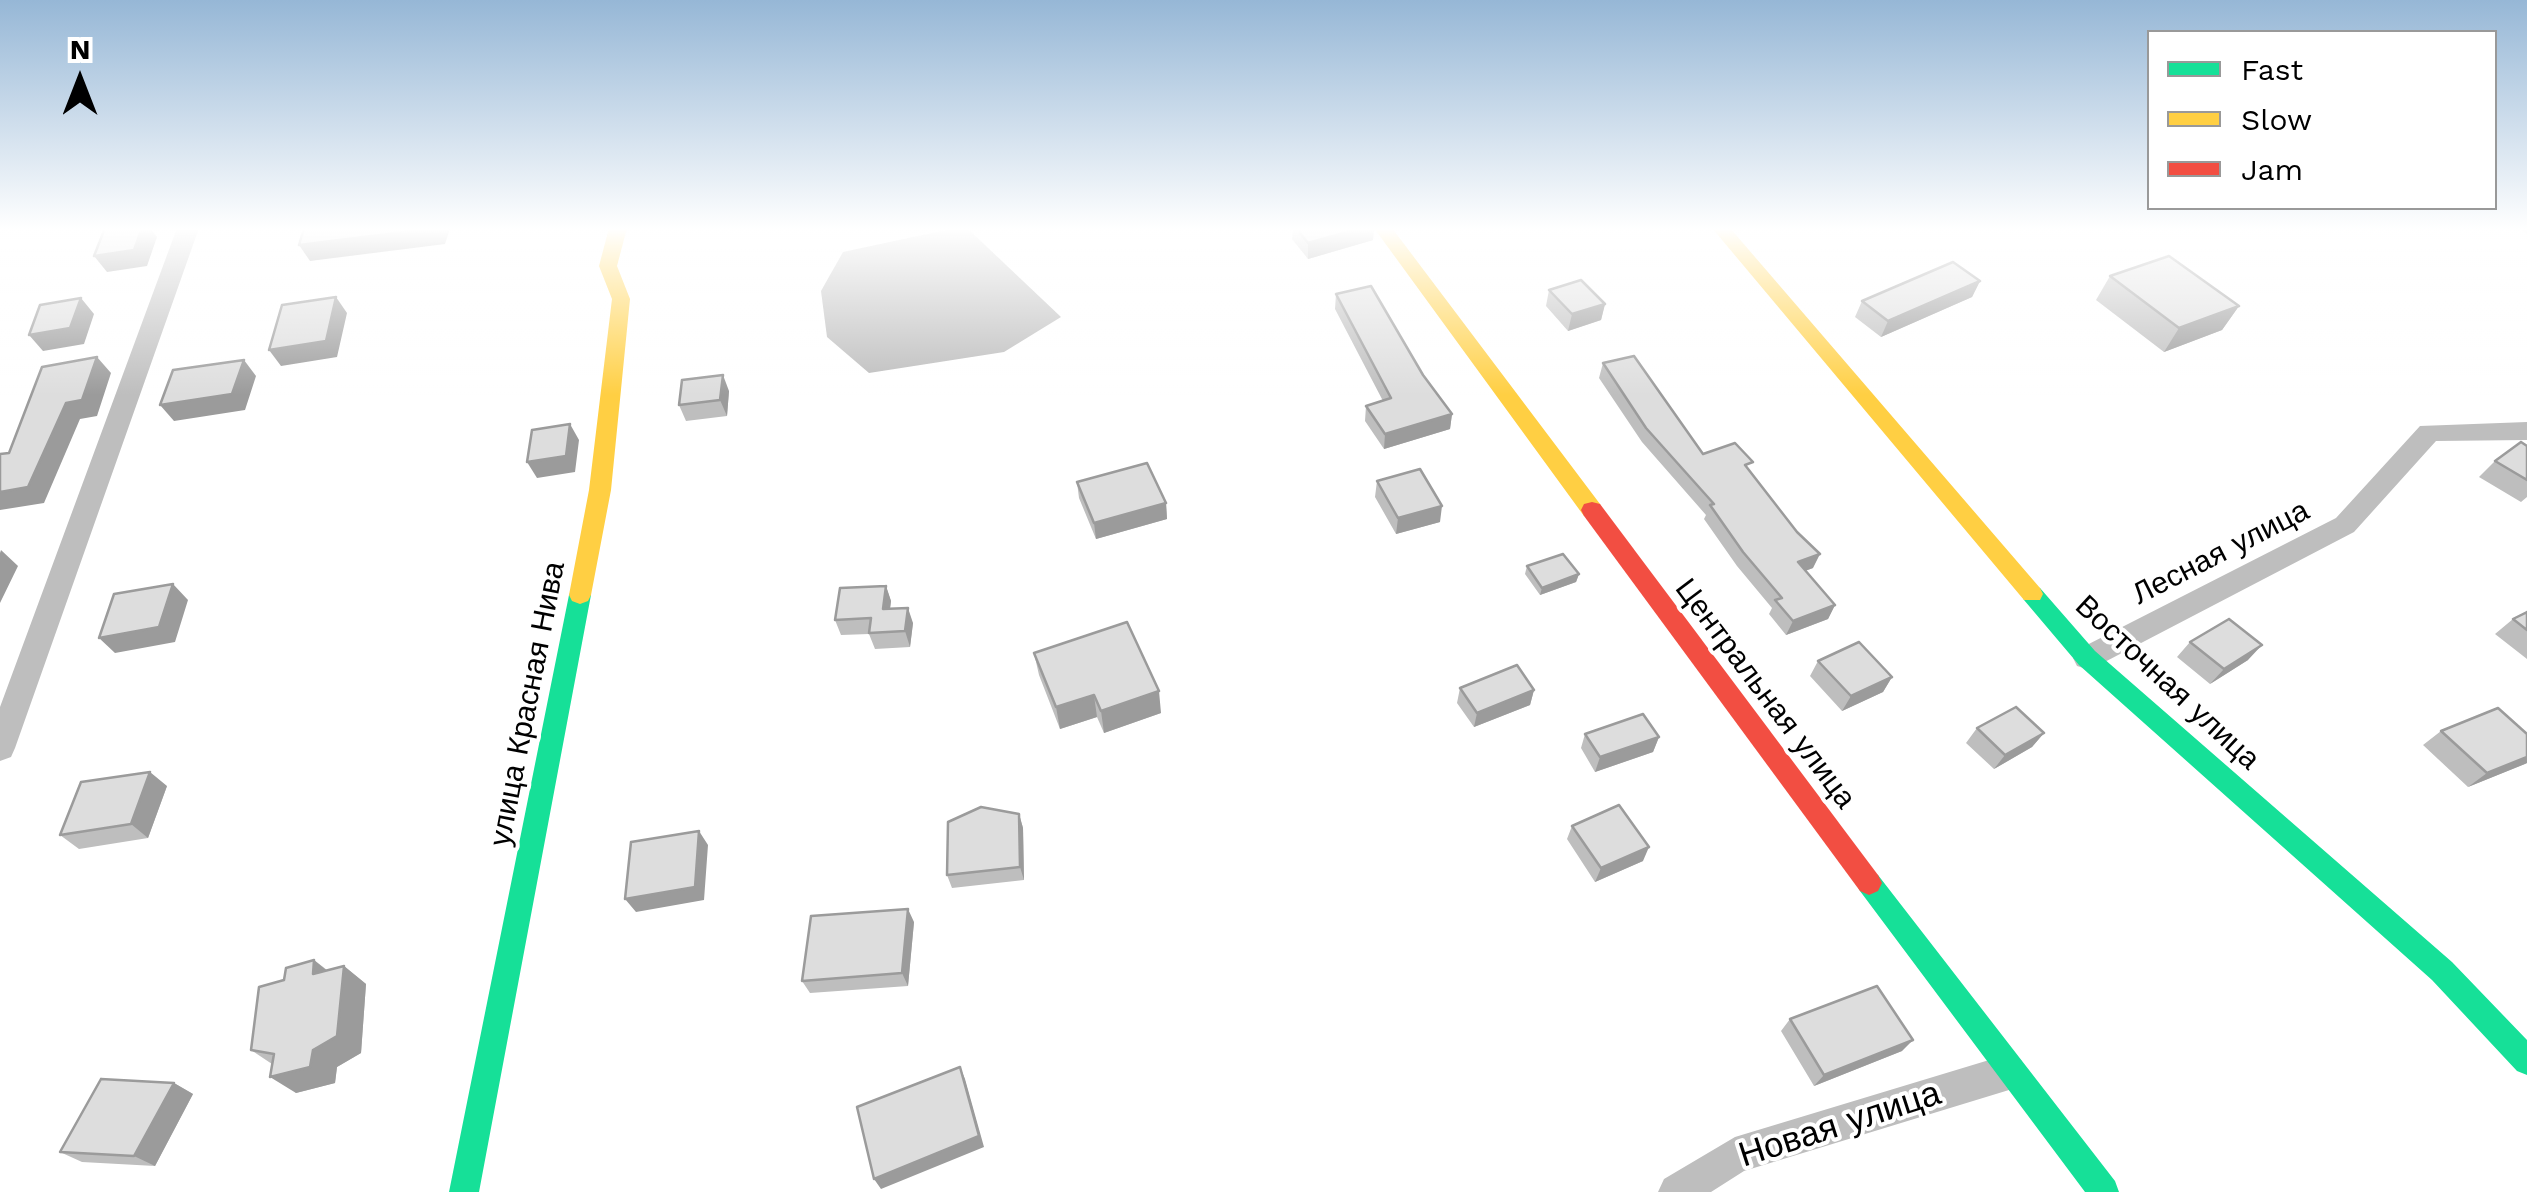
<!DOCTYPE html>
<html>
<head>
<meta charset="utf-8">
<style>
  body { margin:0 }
  #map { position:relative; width:2527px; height:1192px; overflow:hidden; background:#fff; font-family:"Work Sans",sans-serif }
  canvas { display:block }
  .legend { position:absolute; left:2147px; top:30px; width:350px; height:180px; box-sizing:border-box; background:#fff; border:2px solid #999; margin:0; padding:12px 18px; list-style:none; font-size:30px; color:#000 }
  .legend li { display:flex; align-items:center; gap:20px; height:50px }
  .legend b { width:50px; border:2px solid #999 }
  .north { position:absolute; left:30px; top:30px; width:100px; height:100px; -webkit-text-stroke:8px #fff; paint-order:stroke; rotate:0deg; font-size:28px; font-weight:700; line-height:40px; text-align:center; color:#000 }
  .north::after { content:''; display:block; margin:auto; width:35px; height:45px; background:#000; clip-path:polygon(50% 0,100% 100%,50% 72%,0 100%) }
</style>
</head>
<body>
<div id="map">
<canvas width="2527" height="1192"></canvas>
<ul class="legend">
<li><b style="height:12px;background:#16e098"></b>Fast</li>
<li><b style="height:12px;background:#ffcf43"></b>Slow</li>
<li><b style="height:12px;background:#f24e42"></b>Jam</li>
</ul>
<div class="north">N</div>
</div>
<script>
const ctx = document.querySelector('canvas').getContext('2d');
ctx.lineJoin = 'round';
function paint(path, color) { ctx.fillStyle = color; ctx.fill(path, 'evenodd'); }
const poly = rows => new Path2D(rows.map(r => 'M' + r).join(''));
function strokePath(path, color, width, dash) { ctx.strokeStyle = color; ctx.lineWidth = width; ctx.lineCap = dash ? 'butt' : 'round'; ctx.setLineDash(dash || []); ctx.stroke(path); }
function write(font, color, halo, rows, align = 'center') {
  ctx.font = font + ' "Work Sans",sans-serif'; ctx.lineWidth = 8; ctx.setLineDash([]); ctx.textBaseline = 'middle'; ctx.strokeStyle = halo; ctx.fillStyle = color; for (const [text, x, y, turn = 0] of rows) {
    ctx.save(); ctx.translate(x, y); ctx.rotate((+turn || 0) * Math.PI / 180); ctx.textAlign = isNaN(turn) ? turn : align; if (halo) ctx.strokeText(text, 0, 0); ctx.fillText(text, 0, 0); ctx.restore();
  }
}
paint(poly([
  [955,228,967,228,1061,317,1004,352,869,373,827,337,821,291,843,252]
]), '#bcbcbc');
paint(poly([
  [177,228,199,228,15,748,11,757,0,761,0,707,177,228],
  [2527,422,2527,440,2436,441,2354,532,2097,666,2087,669,2077,666,2073,658,2077,650,2336,518,2420,426,2527,422],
  [2009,1054,2021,1060,2027,1072,2021,1084,2009,1090,1744,1171,1711,1192,1658,1192,1664,1179,1735,1137,2009,1054]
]), '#bebebe');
paint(poly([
  [2032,585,2040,588,2095,651,2452,962,2527,1040,2527,1075,2517,1071,2432,980,2079,665,2024,600,2021,594,2024,588,2032,585],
  [580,586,588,589,591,595,479,1192,449,1192,569,595,572,589,580,586],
  [1869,871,1878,875,2115,1181,2119,1192,2085,1192,1860,891,1856,883,1860,875,1869,871]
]), '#16e098');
paint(poly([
  [609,228,627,228,617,266,630,299,611,490,591,595,588,601,580,604,572,601,569,595,589,490,612,299,599,266,609,228],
  [1374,228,1392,228,1600,504,1603,510,1600,516,1584,516,1374,228],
  [1712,228,1730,228,2040,588,2043,594,2040,600,2024,600,1712,228]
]), '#ffcf43');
paint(poly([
  [1592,502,1600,504,1878,875,1882,883,1878,891,1869,895,1860,891,1584,516,1581,510,1584,504,1592,502]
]), '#f24e42');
paint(poly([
  [1293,228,1374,228,1373,240,1308,259,1292,239],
  [2517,228,2527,228,2527,234],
  [2110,276,2239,306,2222,330,2164,352,2096,300],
  [1980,281,1972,297,1881,337,1855,317,1862,301],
  [1549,290,1605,304,1601,320,1568,331,1546,306],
  [1336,294,1423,375,1452,414,1450,429,1384,449,1365,421,1366,406,1383,401,1335,309],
  [1603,363,1703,454,1750,471,1813,568,1805,571,1835,605,1828,619,1786,635,1769,614,1772,608,1737,566,1704,519,1706,515,1642,442,1599,378],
  [729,391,727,416,686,421,679,405],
  [2527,446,2527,497,2521,502,2479,477,2495,461],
  [1377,481,1440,522,1396,534,1375,497],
  [1077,482,1166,503,1167,519,1096,539,1079,498],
  [1527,566,1579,574,1576,582,1540,595,1525,574],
  [886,586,891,601,890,609,913,623,910,647,875,649,869,634,841,635,835,620],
  [2527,612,2527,659,2495,634,2513,619],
  [2190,642,2248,660,2210,684,2177,657],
  [1034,653,1161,713,1104,733,1097,717,1060,729,1039,675],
  [1818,661,1892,677,1883,692,1842,711,1810,676],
  [1460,688,1534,690,1530,705,1474,727,1457,703],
  [1977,728,2044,733,2032,747,1994,769,1966,743],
  [2441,731,2527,734,2527,763,2468,787,2423,745],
  [1585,734,1659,737,1653,752,1595,772,1581,748],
  [167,786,148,838,79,849,60,835],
  [1019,814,1023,828,1024,880,952,888,947,875],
  [1572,826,1643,861,1595,882,1567,839],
  [914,922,908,986,810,993,802,981],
  [314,960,327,970,344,966,366,984,361,1053,337,1067,335,1083,296,1093,272,1064,251,1050,284,980],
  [1790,1019,1902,1051,1814,1086,1781,1031],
  [174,1083,193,1094,155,1166,82,1162,60,1152]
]), '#bebebe');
paint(poly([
  [142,228,150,228,157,237,147,266,107,272,94,256],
  [436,228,450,228,445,244,310,261,299,245],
  [1361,228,1374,228,1373,240,1308,259,1308,243],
  [1980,281,1972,297,1881,337,1888,321],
  [336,297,347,313,337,357,281,366,269,350],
  [81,298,94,314,84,344,43,351,29,335],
  [1605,304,1601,320,1568,331,1572,314],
  [2239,306,2222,330,2164,352,2179,328],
  [97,357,111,373,97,416,80,419,44,503,0,510,0,492,66,403],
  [244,360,256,376,245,410,174,421,160,405],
  [723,375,729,391,727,416,720,400],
  [1452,414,1450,429,1384,449,1385,434],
  [570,424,579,440,575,472,537,478,527,462],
  [1166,503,1167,519,1096,539,1094,523],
  [1442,506,1440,522,1396,534,1398,518],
  [1,550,18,566,0,603,0,553],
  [1820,554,1813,568,1791,576,1798,562],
  [1579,574,1576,582,1540,595,1542,588],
  [173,584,188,600,175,642,115,653,99,638],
  [886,586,891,601,888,624,883,609],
  [1835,605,1828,619,1786,635,1793,621],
  [908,608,913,623,910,647,905,631],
  [2262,645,2248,660,2210,684,2224,669],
  [1892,677,1883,692,1842,711,1851,696],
  [1534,690,1530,705,1474,727,1477,713],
  [1159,691,1161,713,1104,733,1101,711],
  [1094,695,1097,717,1060,729,1056,707],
  [2044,733,2032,747,1994,769,2005,755],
  [1659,737,1653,752,1595,772,1600,757],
  [2527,757,2527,763,2525,764,2468,787,2487,773],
  [150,772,167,786,148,838,131,824],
  [1019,814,1023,828,1024,880,1020,867],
  [699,831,708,845,704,900,636,912,625,899],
  [1649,847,1643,861,1595,882,1601,868],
  [908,909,914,922,908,986,902,973],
  [314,960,337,979,313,974],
  [344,966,366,984,361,1053,337,1067,335,1083,296,1093,270,1077,313,1050],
  [1913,1040,1902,1051,1814,1086,1824,1075],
  [960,1067,965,1079,984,1147,881,1189,874,1179],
  [174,1083,193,1094,155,1166,134,1156]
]), '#9b9b9b');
const building = poly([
  [105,228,142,228,134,250,94,256,105,228],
  [304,228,436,228,299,245,304,228],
  [1296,228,1361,228,1308,243,1296,228],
  [2169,256,2239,306,2179,328,2110,276,2169,256],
  [1953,262,1980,281,1888,321,1862,301,1953,262],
  [1581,280,1605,304,1572,314,1549,290,1581,280],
  [1371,286,1423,375,1452,414,1385,434,1366,406,1391,398,1336,294,1371,286],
  [336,297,326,341,269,350,282,305,336,297],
  [81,298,70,328,29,335,40,305,81,298],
  [1634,356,1703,454,1735,443,1753,462,1745,465,1797,532,1820,554,1798,562,1835,605,1793,621,1775,600,1782,598,1743,552,1710,505,1714,504,1646,428,1603,363,1634,356],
  [97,357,82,400,66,403,28,487,0,492,0,454,9,453,42,367,97,357],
  [244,360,232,394,160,405,173,370,244,360],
  [723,375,720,400,679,405,682,380,723,375],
  [570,424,566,456,527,462,532,430,570,424],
  [2521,442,2527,446,2527,480,2495,461,2521,442],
  [1147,463,1166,503,1094,523,1077,482,1147,463],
  [1420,469,1442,506,1398,518,1377,481,1420,469],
  [1563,554,1579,574,1542,588,1527,566,1563,554],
  [173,584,159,627,99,638,114,594,173,584],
  [886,586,883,609,908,608,905,631,869,633,871,618,835,620,840,588,886,586],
  [2527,612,2527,630,2513,619,2527,612],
  [2229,619,2262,645,2224,669,2190,642,2229,619],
  [1127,622,1159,691,1101,711,1094,695,1056,707,1034,653,1127,622],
  [1859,642,1892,677,1851,696,1818,661,1859,642],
  [1517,665,1534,690,1477,713,1460,688,1517,665],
  [2016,707,2044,733,2005,755,1977,728,2016,707],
  [2498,708,2527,734,2527,757,2487,773,2441,731,2498,708],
  [1643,714,1659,737,1600,757,1585,734,1643,714],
  [150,772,131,824,60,835,81,782,150,772],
  [1619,805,1649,847,1601,868,1572,826,1619,805],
  [981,807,1019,814,1020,867,947,875,948,822,981,807],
  [699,831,695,887,625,899,631,842,699,831],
  [908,909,902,973,802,981,811,916,908,909],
  [314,960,313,974,344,966,337,1036,313,1050,310,1067,270,1077,274,1054,251,1050,259,987,284,980,286,968,314,960],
  [1877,986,1913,1040,1824,1075,1790,1019,1877,986],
  [960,1067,979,1136,874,1179,857,1107,960,1067],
  [101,1079,174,1083,134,1156,60,1152,101,1079]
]);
paint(building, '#ddd');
strokePath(building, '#9b9b9b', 2.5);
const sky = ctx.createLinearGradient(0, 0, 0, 395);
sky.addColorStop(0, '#96b7d6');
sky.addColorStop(0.58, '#fff');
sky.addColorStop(1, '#ffffff00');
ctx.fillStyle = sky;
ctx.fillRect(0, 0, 2527, 395);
write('30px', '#000', '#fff', [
  ["Лесная улица",2221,553,-27],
  ["Восточная улица",2167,683,43],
  ["Центральная улица",1765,694,53],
  ["улица Красная Нива",528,704,-79]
]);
write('35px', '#000', '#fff', [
  ["Новая улица",1840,1125,-18]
]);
</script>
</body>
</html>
